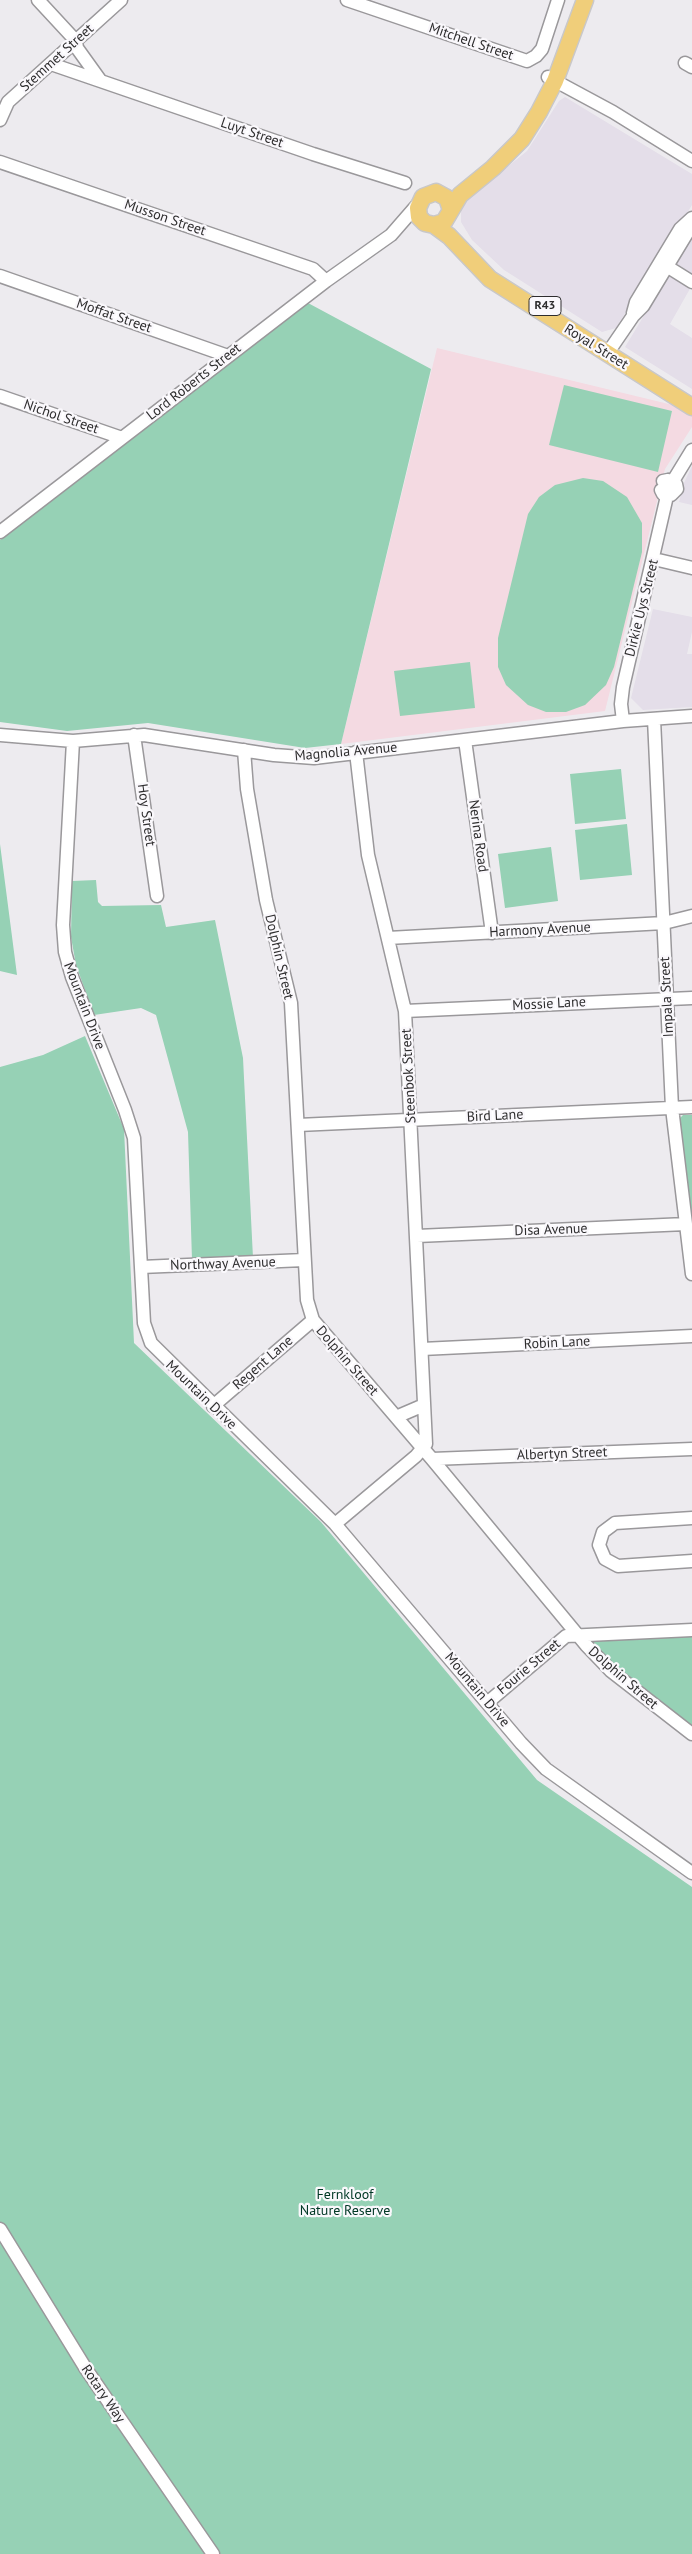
<!DOCTYPE html>
<html>
<head>
<meta charset="utf-8">
<style>
  body { margin:0 }
  canvas { display:block; background:#edebef }
</style>
</head>
<body>
<canvas width="692" height="2554"></canvas>
<script>
const ctx = document.querySelector('canvas').getContext('2d');
ctx.lineJoin = 'round';
function paint(path, color) { ctx.fillStyle = color; ctx.fill(path, 'evenodd'); }
const poly = rows => new Path2D(rows.map(r => 'M' + r).join(''));
function strokePath(path, color, width, dash) { ctx.strokeStyle = color; ctx.lineWidth = width; ctx.lineCap = dash ? 'butt' : 'round'; ctx.setLineDash(dash || []); ctx.stroke(path); }
function write(font, color, halo, rows, align = 'center') {
  ctx.font = font + ' "PT Sans",sans-serif'; ctx.lineWidth = 4.5; ctx.setLineDash([]); ctx.textBaseline = 'middle'; ctx.strokeStyle = halo; ctx.fillStyle = color; for (const [text, x, y, turn = 0] of rows) {
    ctx.save(); ctx.translate(x, y); ctx.rotate((+turn || 0) * Math.PI / 180); ctx.textAlign = isNaN(turn) ? turn : align; if (halo) ctx.strokeText(text, 0, 0); ctx.fillText(text, 0, 0); ctx.restore();
  }
}
paint(poly([
  [565,97,692,174,692,205,616,328,602,332,504,270,472,240,461,222,461,211,465,201,527,151,559,101],
  [692,238,692,274,676,265],
  [668,276,672,276,691,287,670,324,692,338,692,389,625,347],
  [692,466,692,505,679,502,684,483],
  [653,609,692,617,692,632,687,654,692,654,692,707,643,710,631,698]
]), '#e4dee9');
paint(poly([
  [437,348,677,406,692,415,692,427,665,469,605,711,341,744]
]), '#f4dae2');
paint(poly([
  [308,303,431,369,341,744,305,748,148,723,67,731,0,722,0,540],
  [564,385,672,411,658,472,549,445],
  [583,478,603,481,627,497,642,523,642,552,614,667,606,685,585,705,566,712,546,712,528,705,506,685,498,667,498,638,528,514,539,497,555,485],
  [470,662,475,708,400,716,394,671],
  [621,769,626,819,575,824,570,774],
  [627,824,632,875,580,880,575,830],
  [0,844,17,975,0,971],
  [551,847,558,901,505,908,498,854],
  [96,880,98,902,102,906,161,905,166,927,215,920,243,1058,253,1258,192,1260,188,1132,156,1015,141,1008,94,1015,76,965,71,937,72,881],
  [85,1036,124,1129,134,1343,321,1522,537,1780,692,1887,692,2554,0,2554,0,1067,43,1055],
  [683,1115,692,1115,692,1221,680,1118],
  [692,1635,692,1728,625,1676,592,1644,593,1641]
]), '#96d1b5');
const minor = poly([
  [38,0,76,41,77,48,100,80],
  [347,0,527,61,536,56,542,49,558,0],
  [685,63,692,67],
  [51,64,313,154,405,183],
  [548,77,613,112,692,161],
  [0,120,8,102,121,0],
  [0,162,313,269,326,281],
  [668,267,692,282],
  [0,276,228,356],
  [633,313,636,302,680,229,692,218],
  [607,354,633,316,643,306,692,225],
  [0,396,122,438],
  [668,480,676,484,677,489,671,495,663,494,661,490,669,488,663,481,668,480],
  [673,481,692,450],
  [0,532,326,281,391,235,418,204],
  [654,559,692,568],
  [654,719,672,1108,692,1274],
  [623,721,621,704,623,687,667,496],
  [0,735,73,741,144,735,274,755,314,758,623,721,692,716],
  [134,735,157,896],
  [465,740,492,933],
  [73,741,63,925,65,952,72,977,125,1110,134,1138,144,1323,151,1343,335,1524,521,1743,546,1769,692,1873],
  [244,750,247,789,266,900,291,1003,307,1300,313,1320,432,1459,586,1645,611,1671,692,1734],
  [388,938,664,923,692,916],
  [405,1011,692,998],
  [298,1125,692,1107],
  [417,1236,686,1224],
  [141,1267,304,1260],
  [422,1349,692,1336],
  [213,1406,313,1320],
  [396,1417,424,1405],
  [432,1459,692,1449],
  [692,1518,615,1523,603,1532,599,1545,605,1559,618,1566,692,1561],
  [335,1524,416,1456,426,1444,405,1011,368,855,356,752],
  [487,1703,566,1636,692,1630],
  [0,2229,86,2369,213,2554]
]);
const major = poly([
  [451,210,447,198,436,192,423,197,418,208,419,217,425,223,434,225,444,222,460,195,493,168,522,139,539,112,555,81,585,0],
  [434,225,449,236,490,279,692,407]
]);
strokePath(minor, '#9a989b', 15);
strokePath(major, '#c9c8c9', 19);
strokePath(minor, '#fff', 12);
strokePath(major, '#f0ce7a', 16);
for (const [x, y, w] of [
  [545,306,32]
]) { const box = new Path2D(); box.roundRect(x - w / 2, y - 9.5, w, 19, 4); ctx.fillStyle = '#faf8fc'; ctx.fill(box); strokePath(box, '#2e2d2e', 1); }
write('bold 12px', '#2e2d2e', null, [
  ["R43",545,306]
]);
write('14px', '#2e2d2e', '#faf8fc', [
  ["Mitchell Street",471,42,19],
  ["Stemmet Street",57,58,-42],
  ["Luyt Street",252,133,19],
  ["Musson Street",165,218,19],
  ["Moffat Street",114,316,19],
  ["Royal Street",596,347,32],
  ["Lord Roberts Street",194,382,-38],
  ["Nichol Street",61,417,19],
  ["Dirkie Uys Street",642,608,-76],
  ["Magnolia Avenue",346,752,-5],
  ["Hoy Street",146,815,82],
  ["Nerina Road",478,836,82],
  ["Harmony Avenue",540,930,-3],
  ["Dolphin Street",279,957,77],
  ["Impala Street",667,997,-93],
  ["Mossie Lane",549,1004,-3],
  ["Mountain Drive",84,1006,69],
  ["Steenbok Street",409,1076,-93],
  ["Bird Lane",495,1116,-3],
  ["Disa Avenue",551,1230,-2],
  ["Northway Avenue",223,1264,-2],
  ["Robin Lane",557,1343,-3],
  ["Dolphin Street",347,1361,49],
  ["Regent Lane",263,1363,-41],
  ["Mountain Drive",201,1395,44],
  ["Albertyn Street",562,1454,-2],
  ["Fourie Street",529,1667,-40],
  ["Dolphin Street",623,1678,41],
  ["Mountain Drive",477,1690,50],
  ["Rotary Way",103,2394,56]
]);
write('14px', '#003825', '#faf8fc', [
  ["Fernkloof",345,2195],
  ["Nature Reserve",345,2211]
]);
</script>
</body>
</html>
